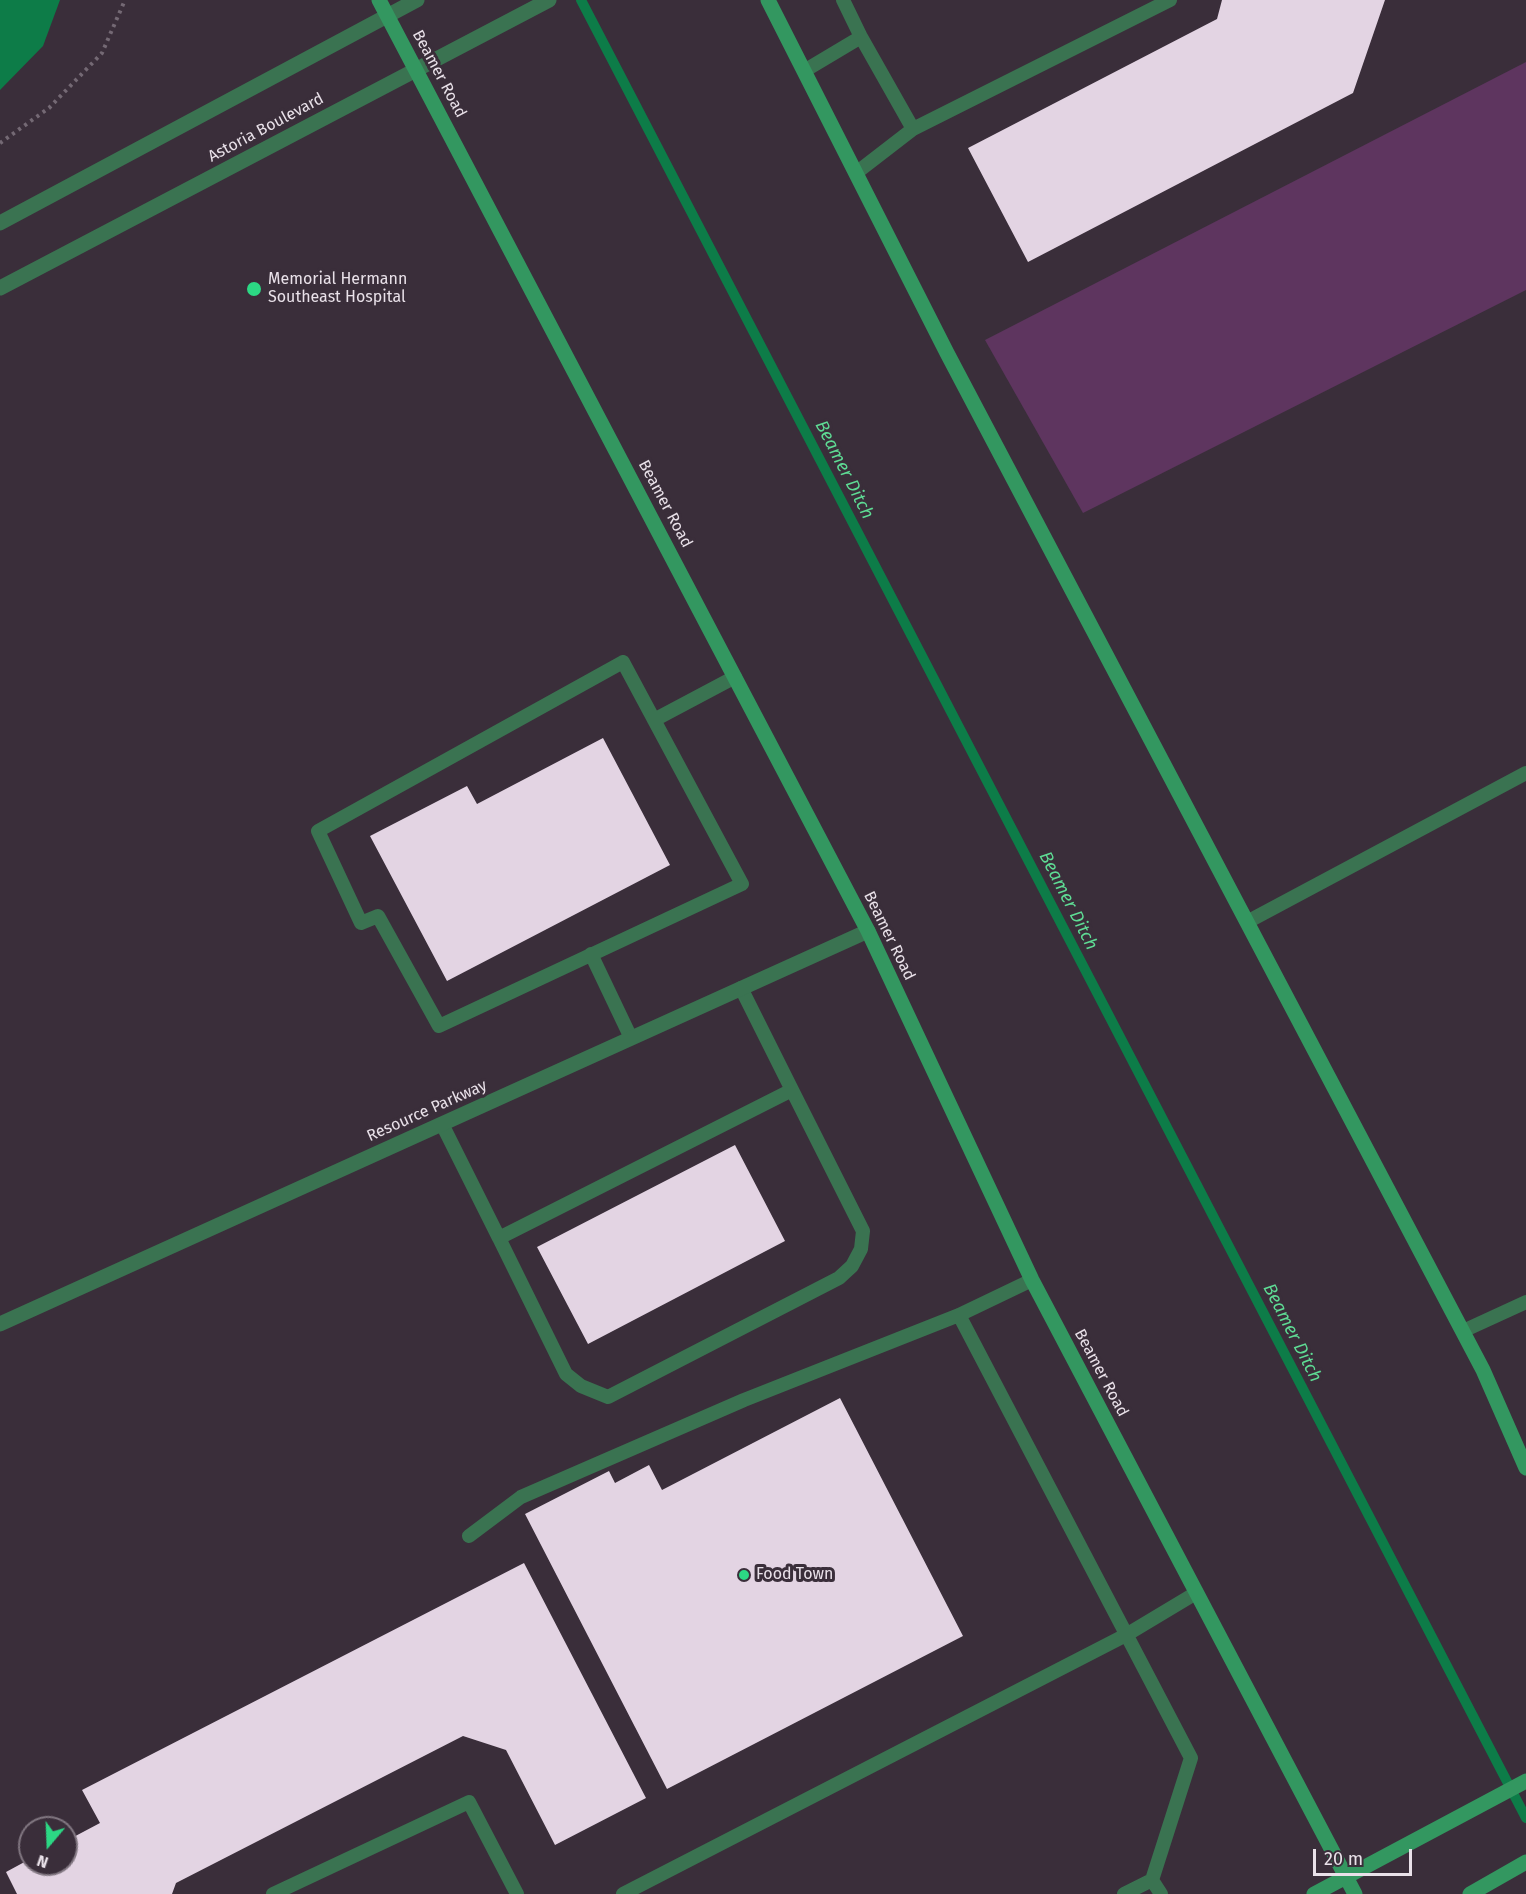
<!DOCTYPE html>
<html>
<head>
<meta charset="utf-8">
<style>
  body { margin:0 }
  #map { position:relative; width:1526px; height:1894px; overflow:hidden; background:#3a2e3a; font-family:"Fira Sans",sans-serif }
  canvas { display:block }
  .north { position:absolute; left:18px; top:1816px; width:60px; height:60px; box-sizing:border-box; background:#3a2e3a; border:2px solid #807680; border-radius:50%; rotate:199deg; font-size:16px; font-weight:700; line-height:24px; text-align:center; color:#e9e1e9 }
  .north::after { content:''; display:block; margin:auto; width:21px; height:27px; background:#2cd884; clip-path:polygon(50% 0,100% 100%,50% 72%,0 100%) }
  .scale { position:absolute; left:1313px; top:1849px; width:99px; height:27px; box-sizing:border-box; border:3px solid #e9e1e9; border-top:0; padding-left:8px; font-size:18px; line-height:21px; white-space:nowrap; color:#e9e1e9; -webkit-text-stroke:4px #3a2e3a; paint-order:stroke }
</style>
</head>
<body>
<div id="map">
<canvas width="1526" height="1894"></canvas>
<div class="north">N</div>
<div class="scale">20 m</div>
</div>
<script>
const ctx = document.querySelector('canvas').getContext('2d');
ctx.lineJoin = 'round';
function paint(path, color) { ctx.fillStyle = color; ctx.fill(path, 'evenodd'); }
const poly = rows => new Path2D(rows.map(r => 'M' + r).join(''));
function strokePath(path, color, width, dash) { ctx.strokeStyle = color; ctx.lineWidth = width; ctx.lineCap = dash ? 'butt' : 'round'; ctx.setLineDash(dash || []); ctx.stroke(path); }
function write(font, color, halo, rows, align = 'center') {
  ctx.font = font + ' "Fira Sans",sans-serif'; ctx.lineWidth = 6; ctx.setLineDash([]); ctx.textBaseline = 'middle'; ctx.strokeStyle = halo; ctx.fillStyle = color; for (const [text, x, y, turn = 0] of rows) {
    ctx.save(); ctx.translate(x, y); ctx.rotate((+turn || 0) * Math.PI / 180); ctx.textAlign = isNaN(turn) ? turn : align; if (halo) ctx.strokeText(text, 0, 0); ctx.fillText(text, 0, 0); ctx.restore();
  }
}
paint(poly([
  [1526,62,1526,290,1083,513,985,340]
]), '#5e355f');
paint(poly([
  [0,0,60,0,43,46,0,90]
]), '#0d7c48');
strokePath(poly([
  [581,0,1526,1818]
]), '#0d7c48', 10);
paint(poly([
  [1222,0,1385,0,1353,93,1028,262,968,148,1217,19],
  [603,738,670,865,447,981,370,836,467,786,477,804],
  [735,1145,785,1241,588,1344,537,1247],
  [840,1398,963,1636,667,1789,525,1514,609,1471,615,1483,649,1465,662,1490],
  [524,1563,646,1798,555,1845,506,1750,463,1736,176,1883,172,1894,17,1894,6,1872,30,1859,30,1864,66,1864,66,1841,100,1823,82,1790]
]), '#e3d4e3');
strokePath(poly([
  [0,143,49,108,102,53,125,0]
]), '#746974', 4, [3, 4.5]);
strokePath(poly([
  [861,37,913,129],
  [804,71,861,37,843,0],
  [856,173,913,129,1170,0],
  [623,662,742,884,439,1026,378,916,361,923,318,831,623,662],
  [654,720,735,677],
  [1247,922,1526,773],
  [591,954,631,1038],
  [442,1124,499,1238,792,1090,741,988],
  [499,1238,566,1374,581,1386,608,1397,839,1278,852,1266,861,1249,863,1231,792,1090],
  [959,1315,1191,1758,1152,1880],
  [1463,1331,1526,1302],
  [469,1536,521,1497,744,1400,959,1315,1032,1280],
  [273,1894,469,1802,517,1894],
  [623,1894,1126,1635,1196,1593],
  [1124,1894,1152,1880,1161,1894]
]), '#3a7351', 14);
strokePath(poly([
  [0,1324,868,931]
]), '#3a7351', 15);
strokePath(poly([
  [0,223,417,0],
  [0,288,549,0]
]), '#3a7351', 15);
strokePath(poly([
  [379,0,868,931,1032,1280,1355,1894],
  [768,0,947,353,1483,1370,1526,1468],
  [1314,1894,1526,1781],
  [1470,1894,1526,1862]
]), '#339760', 15);
for (const [x, y, r, color] of [
  [254,289,8,"#2cd884"],
  [744,1575,6,"#2cd884"]
]) { const dot = new Path2D(); dot.arc(x, y, r, 0, 2 * Math.PI); ctx.fillStyle = color; ctx.fill(dot); strokePath(dot, '#3a2e3a', 2); }
write('16px', '#e9e1e9', '#3a2e3a', [
  ["Beamer Road",439,74,62],
  ["Astoria Boulevard",266,128,-28],
  ["Beamer Road",665,504,62],
  ["Beamer Road",889,936,64],
  ["Resource Parkway",427,1111,-24],
  ["Beamer Road",1101,1373,62]
]);
write('16px', '#e9e1e9', '#3a2e3a', [
  ["Memorial Hermann",268,280],
  ["Southeast Hospital",268,298],
  ["Food Town",756,1575]
], 'left');
write('italic 18px', '#5edb94', '#3a2e3a', [
  ["Beamer Ditch",844,470,63],
  ["Beamer Ditch",1068,901,63],
  ["Beamer Ditch",1292,1333,63]
]);
</script>
</body>
</html>
